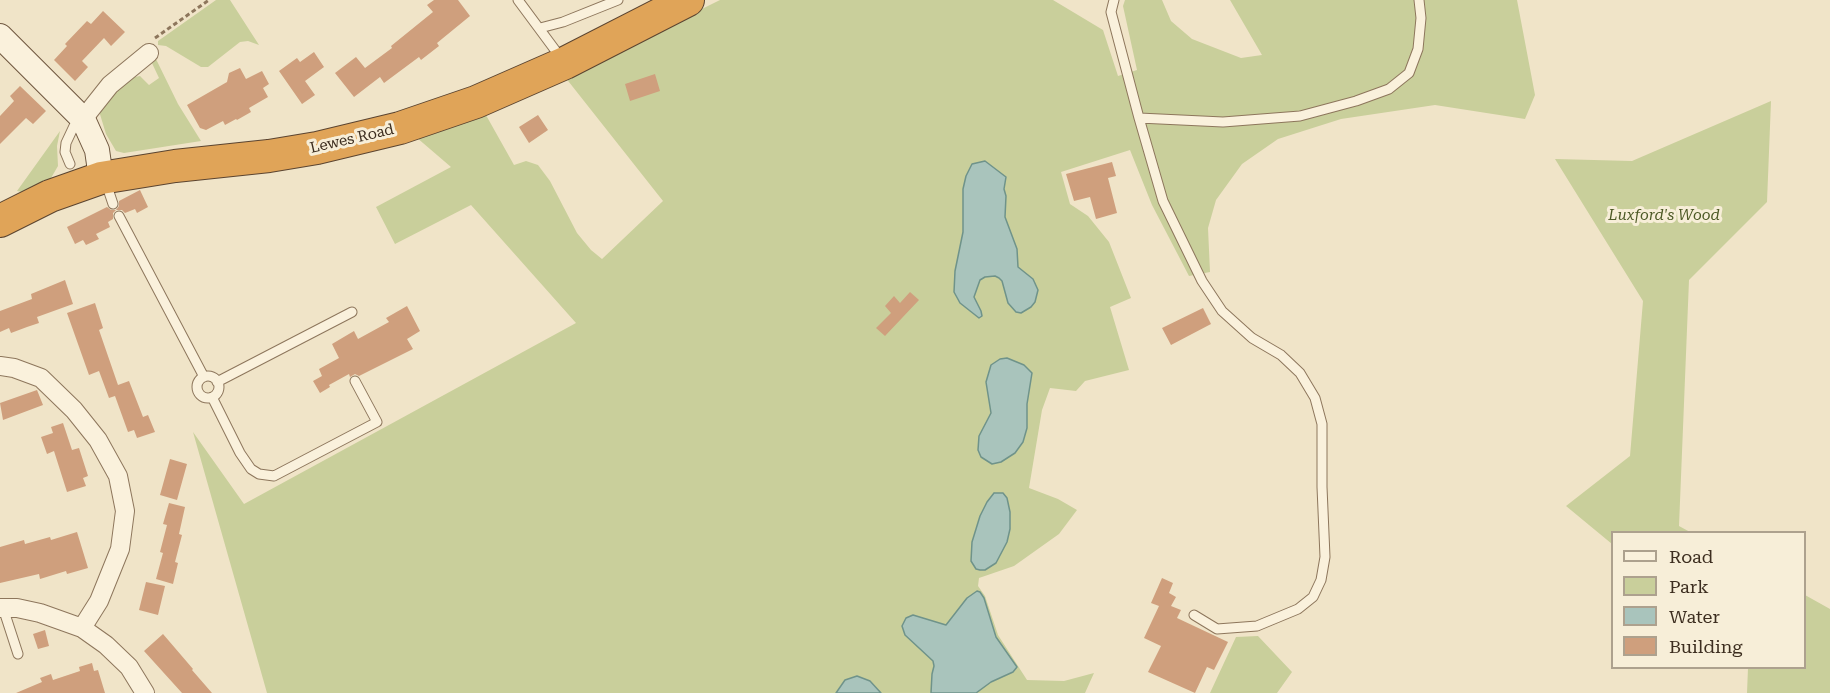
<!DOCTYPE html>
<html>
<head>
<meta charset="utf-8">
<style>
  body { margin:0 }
  #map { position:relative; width:1830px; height:693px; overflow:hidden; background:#f0e4c8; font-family:"Roboto Serif",serif }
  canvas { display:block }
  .legend { position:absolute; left:1611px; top:531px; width:195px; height:138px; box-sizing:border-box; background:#f7eed8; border:2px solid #ada18e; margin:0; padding:8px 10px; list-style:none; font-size:18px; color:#3d2e20 }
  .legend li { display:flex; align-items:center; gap:12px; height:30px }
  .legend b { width:30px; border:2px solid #ada18e }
</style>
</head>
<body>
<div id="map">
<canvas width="1830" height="693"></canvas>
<ul class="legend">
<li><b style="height:8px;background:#faf1dc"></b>Road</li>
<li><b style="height:16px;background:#c9cf9b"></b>Park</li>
<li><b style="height:16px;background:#a9c4bc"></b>Water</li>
<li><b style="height:16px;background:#cf9f7d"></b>Building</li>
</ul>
</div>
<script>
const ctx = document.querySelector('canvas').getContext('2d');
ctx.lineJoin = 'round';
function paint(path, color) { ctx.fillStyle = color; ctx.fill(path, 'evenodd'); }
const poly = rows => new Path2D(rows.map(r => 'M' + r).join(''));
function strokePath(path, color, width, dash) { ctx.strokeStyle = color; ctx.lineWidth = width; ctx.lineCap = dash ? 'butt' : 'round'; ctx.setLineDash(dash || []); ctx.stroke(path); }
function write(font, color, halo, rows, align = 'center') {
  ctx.font = font + ' "Roboto Serif",serif'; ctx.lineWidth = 6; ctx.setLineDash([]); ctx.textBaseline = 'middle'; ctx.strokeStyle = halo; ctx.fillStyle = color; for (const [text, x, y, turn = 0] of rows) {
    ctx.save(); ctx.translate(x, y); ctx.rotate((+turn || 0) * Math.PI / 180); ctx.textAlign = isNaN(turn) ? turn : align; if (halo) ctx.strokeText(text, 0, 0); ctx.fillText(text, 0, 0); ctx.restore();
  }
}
paint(poly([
  [216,0,230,0,259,45,248,41,240,42,208,67,201,67,166,46,158,45,158,41],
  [720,0,1053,0,1103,30,1118,76,1137,70,1123,6,1125,0,1162,0,1171,21,1192,39,1241,58,1262,55,1230,0,1517,0,1535,95,1525,119,1435,105,1341,119,1278,139,1242,164,1216,200,1208,228,1210,272,1189,276,1152,205,1130,150,1061,172,1070,204,1088,216,1109,242,1131,298,1110,307,1129,370,1085,381,1076,391,1050,388,1042,410,1029,488,1058,499,1077,510,1059,534,1014,566,979,578,978,586,985,596,998,635,1027,680,1064,681,1094,673,1085,693,881,693,870,681,841,685,836,693,267,693,193,432,244,504,576,323,471,205,395,244,376,207,451,167,409,131,482,108,514,165,526,161,538,165,550,181,577,233,591,250,602,259,663,201,565,77],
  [155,57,178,104,201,141,124,153,116,151,106,134,99,111,124,83,135,77,140,76,149,85,159,78,151,61],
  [1771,101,1767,202,1689,280,1679,526,1690,532,1612,532,1612,544,1566,506,1630,456,1643,301,1555,159,1632,161],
  [60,131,57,146,58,166,51,178,40,185,22,192,17,191],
  [1805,595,1830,609,1830,693,1747,693,1748,668,1804,668],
  [1258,636,1292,672,1277,693,1210,693,1236,637]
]), '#c9cf9b');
const water = poly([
  [985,161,1006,177,1004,189,1006,196,1005,217,1017,249,1018,267,1033,279,1038,290,1035,302,1031,307,1021,313,1016,312,1008,303,1002,281,999,278,995,276,985,277,980,280,974,297,981,311,982,316,979,318,960,303,954,292,955,271,963,232,963,189,966,176,972,164,985,161],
  [1007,358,1024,365,1032,373,1027,404,1027,428,1023,442,1015,453,1001,462,992,464,981,457,978,450,979,436,991,413,986,382,991,365,1000,359,1007,358],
  [994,493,1003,493,1007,498,1010,512,1010,529,1007,542,996,563,985,570,980,570,976,569,971,561,972,542,980,516,987,502,994,493],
  [977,591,980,592,984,598,996,637,1017,667,1013,672,991,682,976,693,931,693,932,674,934,666,933,661,905,635,902,626,906,618,913,615,946,625,967,598,977,591],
  [857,676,870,681,881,693,836,693,845,680,857,676]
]);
paint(water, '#a9c4bc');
strokePath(water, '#6f938a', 1.5);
paint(poly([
  [434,0,458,0,470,16,437,43,439,46,421,60,419,57,384,83,380,77,354,97,335,73,356,57,365,68,392,48,391,46,433,12,427,5],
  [103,11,125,32,111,46,104,38,82,61,88,67,75,81,54,60,67,46,65,44,87,21,91,24],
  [314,52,324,67,305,81,315,95,302,104,279,71,297,58,300,62],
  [240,68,246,79,262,71,269,84,263,88,268,97,249,108,251,112,237,120,236,119,225,125,223,121,206,130,200,128,187,105,227,82,229,73],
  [655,74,660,91,630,101,625,84],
  [20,86,46,111,33,124,26,118,0,144,0,116,14,101,10,96],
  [538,115,548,130,529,143,519,127],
  [1112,162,1116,176,1108,178,1117,213,1096,219,1090,197,1074,201,1066,174],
  [140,190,148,207,137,213,135,209,125,213,122,210,116,210,113,213,113,219,108,222,110,227,96,234,99,239,86,245,83,240,75,244,67,227,107,207,111,210,116,210,119,206,119,201],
  [65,280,73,304,37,317,39,323,27,327,11,333,9,328,0,332,0,311,32,299,31,294],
  [910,292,919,300,885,336,876,328,891,313,885,306,894,296,900,303],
  [95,303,103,328,99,330,118,385,129,381,143,417,148,415,155,432,137,438,134,430,128,432,115,396,109,398,99,371,89,375,67,313],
  [407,306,420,331,407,339,413,349,359,376,355,374,350,377,349,374,329,385,330,387,320,393,313,381,322,376,319,369,339,358,332,344,354,331,358,339,389,322,386,318],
  [1203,308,1211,324,1171,345,1162,328],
  [37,390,43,405,3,420,0,403],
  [63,423,72,450,79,448,88,476,83,478,86,486,67,492,54,451,47,454,41,437,53,433,51,427],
  [170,459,187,464,177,500,160,495],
  [169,503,185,507,179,534,182,535,175,562,178,563,173,584,156,579,163,553,160,552,167,525,163,524],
  [77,532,88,568,67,574,66,571,40,579,39,574,0,583,0,547,24,540,25,544,50,537,51,540],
  [1162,578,1173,583,1169,593,1176,597,1171,606,1181,610,1177,618,1228,642,1214,670,1207,667,1195,693,1148,672,1161,646,1144,638,1159,606,1151,603],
  [146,582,165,586,158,615,139,610],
  [45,630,49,646,38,649,33,634],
  [163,634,193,669,192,670,212,693,182,693,144,651],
  [92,663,94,671,98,670,105,693,16,693,42,682,40,678,51,674,53,680,80,671,79,667]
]), '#cf9f7d');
const lane = poly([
  [518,0,561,58],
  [1114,0,1111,12,1139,118,1223,122,1300,116,1356,101,1389,89,1409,73,1418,49,1421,18,1419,0],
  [540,28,563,22,618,0],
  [1139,118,1163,201,1202,281,1222,311,1252,338,1281,355,1300,373,1315,398,1322,424,1322,487,1325,557,1321,580,1313,597,1298,609,1257,626,1217,629,1194,615],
  [70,164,65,152,66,143,74,126,81,120],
  [106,183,113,204],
  [119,216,204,377],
  '197 387a11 11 0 1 1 22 0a11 11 0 1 1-22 0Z',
  [217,382,352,312],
  [212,397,240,453,251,469,259,474,274,476,377,422,355,381],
  [3,608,18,654]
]);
const street = poly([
  [83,119,110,85,149,53],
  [0,366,14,368,41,378,74,410,98,440,118,476,125,511,120,549,99,601,82,628],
  [0,608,17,608,40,613,82,628,106,645,129,667,145,693]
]);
const secondary = poly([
  [0,36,83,119,97,150,101,178]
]);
const highway = poly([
  [0,221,50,196,101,178,175,166,269,156,317,148,400,128,476,102,565,63,688,0]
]);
strokePath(lane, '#8d765c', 11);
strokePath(street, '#8d765c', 20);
strokePath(secondary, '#6f573f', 26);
strokePath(highway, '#5b4430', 34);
strokePath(poly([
  [155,38,209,0]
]), '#8d765c', 3, [4.5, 3]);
strokePath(lane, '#faf1dc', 9);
strokePath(street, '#faf1dc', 18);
strokePath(secondary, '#faf1dc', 24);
strokePath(highway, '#e0a458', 32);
write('15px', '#3d2e20', '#f7eed8', [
  ["Lewes Road",352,139,-13]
]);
write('italic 15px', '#4d5a26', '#f7eed8', [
  ["Luxford's Wood",1664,216]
]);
</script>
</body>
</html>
